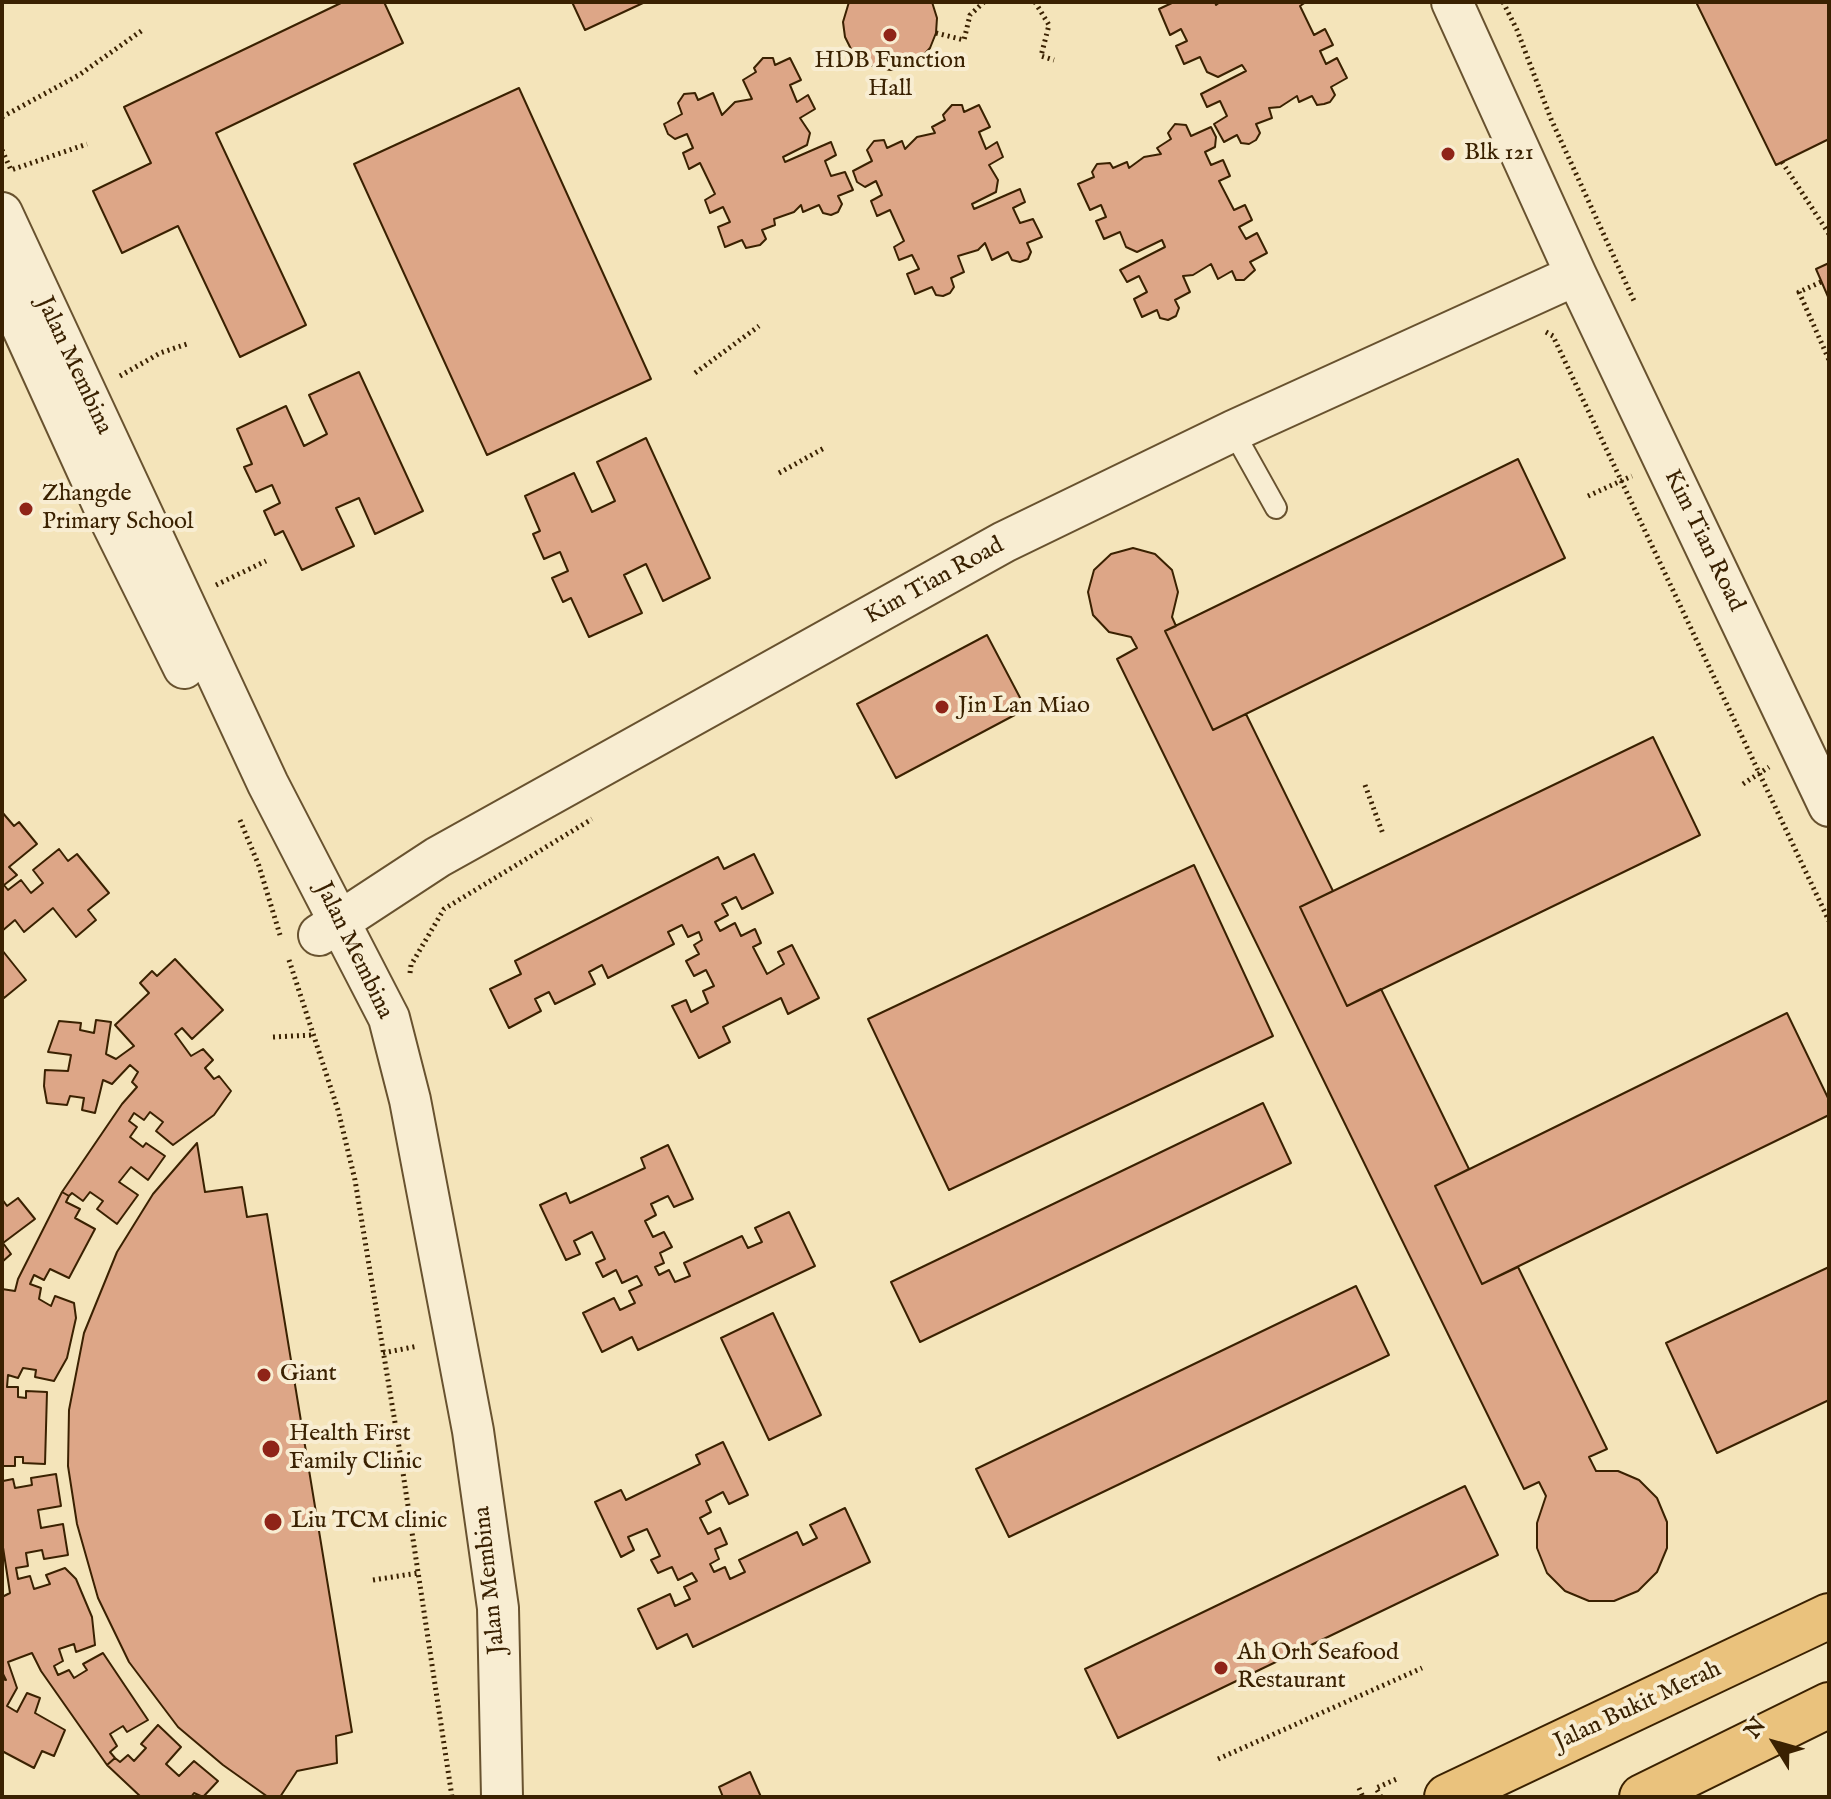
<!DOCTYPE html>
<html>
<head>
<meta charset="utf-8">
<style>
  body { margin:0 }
  #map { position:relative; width:1831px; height:1799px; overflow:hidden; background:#f4e4ba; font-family:"IM FELL English",serif }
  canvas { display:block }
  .frame { position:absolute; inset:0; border:4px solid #3a2101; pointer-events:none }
  .north { position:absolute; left:1735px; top:1703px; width:80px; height:80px; -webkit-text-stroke:6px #f8edd2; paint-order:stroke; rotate:307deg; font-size:22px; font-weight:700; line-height:32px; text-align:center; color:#3a2101 }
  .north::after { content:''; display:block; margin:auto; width:28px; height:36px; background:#3a2101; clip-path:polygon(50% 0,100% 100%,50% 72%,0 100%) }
</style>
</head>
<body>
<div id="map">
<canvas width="1831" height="1799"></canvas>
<div class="frame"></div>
<div class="north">N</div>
</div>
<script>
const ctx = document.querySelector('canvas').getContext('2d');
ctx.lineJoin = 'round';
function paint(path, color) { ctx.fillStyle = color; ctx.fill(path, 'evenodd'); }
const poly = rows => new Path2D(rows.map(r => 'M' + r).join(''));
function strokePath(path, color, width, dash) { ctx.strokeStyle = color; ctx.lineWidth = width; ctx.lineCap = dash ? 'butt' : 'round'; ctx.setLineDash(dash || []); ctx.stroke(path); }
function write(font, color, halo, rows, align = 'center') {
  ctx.font = font + ' "IM FELL English",serif'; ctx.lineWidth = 8; ctx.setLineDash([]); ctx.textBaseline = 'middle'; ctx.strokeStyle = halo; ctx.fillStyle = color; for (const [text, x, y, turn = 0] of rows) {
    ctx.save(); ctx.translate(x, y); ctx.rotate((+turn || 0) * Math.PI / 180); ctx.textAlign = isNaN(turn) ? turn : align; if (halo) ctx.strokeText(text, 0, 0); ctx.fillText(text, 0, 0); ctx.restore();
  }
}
const building = poly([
  [343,2,384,2,403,43,216,133,306,325,240,357,178,226,122,253,93,191,151,163,124,107,343,2],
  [572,2,643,2,643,3,585,30,572,2],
  [849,2,932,2,937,18,936,33,930,48,920,59,907,67,891,70,877,68,863,62,852,51,845,37,843,22,849,2],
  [1174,2,1215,2,1216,5,1220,2,1306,2,1300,6,1314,35,1325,29,1333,45,1320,51,1326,64,1337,58,1347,78,1331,87,1335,95,1330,102,1324,104,1317,105,1312,96,1299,102,1297,96,1280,107,1269,108,1272,118,1256,124,1260,133,1256,140,1249,144,1241,143,1237,135,1224,142,1214,124,1227,116,1220,101,1207,107,1201,94,1246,71,1242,65,1218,77,1207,72,1200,57,1184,64,1176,46,1187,41,1181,29,1170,35,1159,9,1174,2],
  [1696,2,1829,2,1829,139,1776,165,1696,2],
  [763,58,773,58,775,65,790,58,801,80,790,85,797,102,808,95,815,109,800,118,810,133,807,145,783,157,785,162,831,142,836,155,825,161,831,176,845,172,853,190,838,196,842,204,838,212,831,215,823,213,819,205,803,212,801,205,794,212,774,219,775,225,762,230,766,239,760,245,746,248,742,240,725,247,718,227,730,222,723,207,710,213,705,200,715,194,700,163,689,169,683,153,693,148,687,134,675,139,668,134,664,124,682,114,678,103,684,94,695,93,698,100,713,93,722,115,735,102,752,99,743,80,756,72,754,68,763,58],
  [519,88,651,379,487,455,354,164,519,88],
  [952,105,962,105,964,112,979,105,990,127,979,132,986,149,997,142,1003,157,989,165,998,180,996,192,972,204,974,209,1020,189,1025,202,1013,208,1020,223,1033,219,1042,237,1027,243,1031,252,1028,259,1020,262,1012,260,1008,252,992,260,985,243,978,250,958,256,964,272,951,278,954,287,950,293,943,296,936,295,932,287,915,294,907,274,919,269,912,255,899,260,894,247,904,241,890,210,877,216,871,201,882,195,876,181,865,187,857,182,853,171,872,161,867,150,874,141,884,140,887,148,902,141,905,149,917,137,935,133,932,127,945,120,943,115,952,105],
  [1175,124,1186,125,1191,136,1211,127,1216,137,1215,147,1205,152,1211,165,1223,160,1230,176,1219,181,1234,210,1245,205,1252,220,1239,227,1246,239,1257,233,1267,253,1250,262,1255,270,1244,280,1236,280,1232,271,1218,279,1211,264,1193,275,1183,276,1190,292,1175,300,1179,308,1176,316,1168,320,1160,318,1157,310,1142,317,1134,299,1147,292,1139,276,1127,282,1120,270,1165,247,1162,240,1137,252,1126,247,1120,232,1104,239,1096,221,1106,217,1101,205,1090,210,1078,184,1094,177,1092,172,1097,164,1110,163,1113,168,1127,162,1129,168,1144,157,1161,154,1157,148,1171,139,1168,133,1175,124],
  [1829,263,1829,299,1816,269,1829,263],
  [359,372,423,511,375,534,359,498,336,508,354,546,302,570,283,531,275,535,264,511,280,503,272,485,256,492,244,467,252,464,237,429,286,406,304,446,327,434,309,395,359,372],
  [646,438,710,578,663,601,646,564,624,575,642,613,589,637,571,598,563,602,552,578,568,571,560,552,544,559,533,534,540,531,525,496,574,473,592,512,615,501,597,462,646,438],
  [1518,459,1565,558,1213,730,1165,631,1518,459],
  [1133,548,1155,554,1172,570,1178,592,1172,617,1176,626,1165,631,1213,730,1246,714,1333,891,1300,907,1347,1006,1381,989,1469,1169,1435,1186,1482,1284,1518,1267,1607,1449,1589,1457,1596,1471,1618,1471,1639,1480,1657,1498,1667,1522,1667,1548,1657,1572,1638,1591,1614,1601,1589,1601,1565,1591,1547,1573,1537,1548,1537,1523,1546,1496,1539,1482,1524,1489,1117,659,1137,648,1131,637,1109,632,1093,615,1088,592,1094,570,1111,554,1133,548],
  [987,635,1026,709,896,778,857,704,987,635],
  [1653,737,1700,835,1347,1006,1300,907,1653,737],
  [2,812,14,826,19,822,37,844,9,867,17,875,4,885,8,890,21,880,31,893,43,883,33,870,59,849,68,861,77,854,109,893,88,910,96,920,76,937,53,908,24,932,15,920,2,931,2,812],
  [754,854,773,893,742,909,736,897,722,904,728,915,715,922,720,931,735,923,741,936,755,929,761,943,753,947,767,974,784,964,778,952,792,945,819,998,788,1014,781,998,723,1027,730,1042,699,1058,672,1006,686,1000,691,1012,708,1003,703,991,714,986,706,970,694,976,686,961,699,954,694,945,702,940,699,932,688,937,682,925,668,932,674,944,608,978,602,965,589,972,595,984,555,1004,549,992,535,999,541,1011,509,1028,490,989,521,974,515,961,718,857,724,869,754,854],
  [1194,865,1273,1036,949,1190,868,1019,1194,865],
  [2,950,26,980,4,998,2,995,2,950],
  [175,959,223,1010,192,1039,182,1028,175,1034,191,1056,203,1049,213,1060,205,1068,214,1079,219,1076,231,1091,214,1115,173,1145,156,1131,163,1122,150,1112,144,1120,134,1113,129,1121,137,1127,130,1137,143,1147,146,1143,165,1156,148,1180,131,1167,119,1182,138,1195,117,1224,97,1209,103,1201,90,1192,83,1201,72,1193,69,1196,62,1192,122,1104,137,1087,132,1082,138,1072,130,1065,112,1084,103,1080,95,1113,82,1110,84,1098,70,1096,67,1105,47,1103,44,1086,45,1070,68,1071,71,1055,48,1052,59,1021,81,1023,80,1030,94,1033,96,1020,111,1022,106,1054,116,1059,134,1046,115,1025,149,993,140,983,152,971,157,976,175,959],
  [1787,1013,1829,1100,1829,1115,1482,1284,1435,1186,1787,1013],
  [1263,1103,1291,1163,920,1342,891,1282,1263,1103],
  [197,1143,205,1192,242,1187,247,1217,267,1214,352,1732,336,1736,337,1763,297,1771,280,1797,268,1797,223,1765,178,1727,129,1662,98,1598,77,1524,68,1466,69,1410,84,1333,117,1252,153,1194,197,1143],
  [668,1145,693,1199,674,1207,668,1196,651,1204,656,1215,645,1221,653,1237,664,1232,672,1247,660,1253,664,1263,655,1267,659,1275,669,1270,675,1282,690,1276,684,1263,742,1236,748,1248,762,1242,755,1228,789,1212,815,1266,638,1350,632,1337,602,1352,583,1313,614,1298,620,1310,635,1303,629,1291,642,1285,637,1276,622,1283,616,1270,603,1277,596,1263,605,1259,592,1232,574,1241,580,1254,566,1260,540,1205,566,1193,570,1203,645,1168,641,1158,668,1145],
  [62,1192,69,1196,66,1202,80,1209,75,1218,95,1229,69,1278,50,1269,44,1280,34,1275,30,1284,41,1288,39,1299,51,1306,55,1296,74,1303,76,1318,67,1358,54,1381,35,1377,36,1370,23,1368,18,1378,8,1375,7,1387,18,1387,18,1397,26,1398,26,1391,47,1392,45,1464,23,1463,23,1457,15,1457,15,1466,2,1466,2,1470,2,1289,15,1291,18,1279,62,1192],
  [18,1198,35,1219,3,1243,11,1254,2,1262,2,1199,7,1206,18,1198],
  [1829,1267,1829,1400,1717,1453,1666,1343,1829,1267],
  [1356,1286,1389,1355,1009,1537,976,1469,1356,1286],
  [773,1313,821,1415,769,1440,721,1338,773,1313],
  [723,1442,748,1495,729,1504,723,1492,706,1501,711,1512,700,1518,708,1534,720,1528,727,1544,715,1549,719,1559,710,1564,714,1572,725,1567,730,1579,745,1572,739,1560,797,1532,803,1545,817,1538,810,1525,845,1508,870,1562,693,1647,687,1634,657,1649,638,1609,670,1594,675,1606,690,1599,684,1587,697,1581,692,1573,678,1580,672,1567,658,1573,651,1560,660,1556,647,1529,628,1537,634,1550,621,1557,595,1502,621,1490,626,1500,700,1464,696,1455,723,1442],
  [56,1474,61,1506,38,1510,41,1528,63,1524,68,1555,44,1559,42,1550,26,1553,28,1566,16,1568,18,1579,30,1576,34,1589,50,1584,46,1575,65,1568,76,1579,92,1617,95,1645,76,1652,74,1644,59,1649,63,1661,54,1666,58,1675,69,1670,74,1678,87,1670,83,1664,103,1653,148,1720,127,1732,123,1726,110,1734,117,1746,110,1752,115,1758,107,1765,41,1671,32,1653,8,1662,17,1688,7,1706,17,1712,27,1693,40,1698,35,1713,65,1730,54,1756,42,1751,34,1768,2,1751,2,1679,6,1680,2,1672,2,1597,10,1593,2,1541,2,1475,3,1481,13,1479,15,1488,32,1485,31,1478,56,1474],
  [1465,1486,1498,1555,1118,1738,1085,1669,1465,1486],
  [158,1725,181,1747,166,1764,179,1776,194,1761,218,1781,203,1797,194,1793,191,1797,141,1797,107,1765,115,1758,120,1762,128,1755,134,1761,146,1748,141,1744,158,1725],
  [750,1772,761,1797,723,1797,719,1787,750,1772]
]);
paint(building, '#dda687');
strokePath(building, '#3a2101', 2);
const service = poly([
  [1233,431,1276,508]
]);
const minor = poly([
  [1452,2,1576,275,1829,806],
  [2,213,268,784,389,1018,410,1100,473,1431,498,1608,502,1797],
  [2,283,104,507,184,668],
  [319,935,438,857,1004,542,1233,431,1576,275]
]);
const primary = poly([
  [1447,1797,1829,1616],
  [1642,1797,1829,1705]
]);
strokePath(service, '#68522f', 24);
strokePath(minor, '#68522f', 44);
strokePath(primary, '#3a2101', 48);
strokePath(poly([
  [1035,2,1049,25,1041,56,1054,60],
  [1503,2,1517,30,1551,119,1635,303],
  [936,33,964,40,970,15,984,2],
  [2,117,79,75,144,29],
  [2,150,11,170,87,144],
  [1782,162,1829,234],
  [1821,282,1799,292,1829,360],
  [1546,332,1553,336,1829,921],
  [695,373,759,326],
  [120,376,160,353,190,343],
  [779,473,826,447],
  [1588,496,1632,476],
  [216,585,266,561],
  [1743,784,1769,767],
  [1365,785,1383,834],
  [240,820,259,866,280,935],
  [289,960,338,1110,355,1180,400,1453,452,1797],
  [410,973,411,965,444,909,592,819],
  [273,1037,313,1035],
  [383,1353,418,1346],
  [373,1580,418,1573],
  [1218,1759,1422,1668],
  [1359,1788,1363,1797],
  [1381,1797,1376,1788,1399,1778]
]), '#3a2101', 5, [2, 4]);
strokePath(service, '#f8edd2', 20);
strokePath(minor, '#f8edd2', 40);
strokePath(primary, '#eac27d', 44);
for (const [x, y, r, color] of [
  [890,35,8,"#8f2418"],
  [1448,154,8,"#8f2418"],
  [26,509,8,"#8f2418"],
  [942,707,8,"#8f2418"],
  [264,1375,8,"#8f2418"],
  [271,1449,10,"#8f2418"],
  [273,1522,10,"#8f2418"],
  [1221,1668,8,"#8f2418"]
]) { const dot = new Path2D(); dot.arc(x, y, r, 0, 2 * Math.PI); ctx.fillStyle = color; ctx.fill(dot); strokePath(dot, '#f8edd2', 3); }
write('24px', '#3a2101', '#f8edd2', [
  ["HDB Function",890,62,"center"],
  ["Hall",890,90,"center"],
  ["Blk 121",1464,154],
  ["Zhangde",42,495],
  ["Primary School",42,523],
  ["Jin Lan Miao",958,707],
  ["Giant",280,1375],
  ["Health First",289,1435],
  ["Family Clinic",289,1463],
  ["Liu TCM clinic",291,1522],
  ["Ah Orh Seafood",1237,1654],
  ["Restaurant",1237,1682]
], 'left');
write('24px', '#3a2101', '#f8edd2', [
  ["Jalan Membina",73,366,65],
  ["Kim Tian Road",1703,541,64],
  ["Kim Tian Road",935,582,-29],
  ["Jalan Membina",353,951,64],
  ["Jalan Membina",491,1580,-96],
  ["Jalan Bukit Merah",1638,1707,-25]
]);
</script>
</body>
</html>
